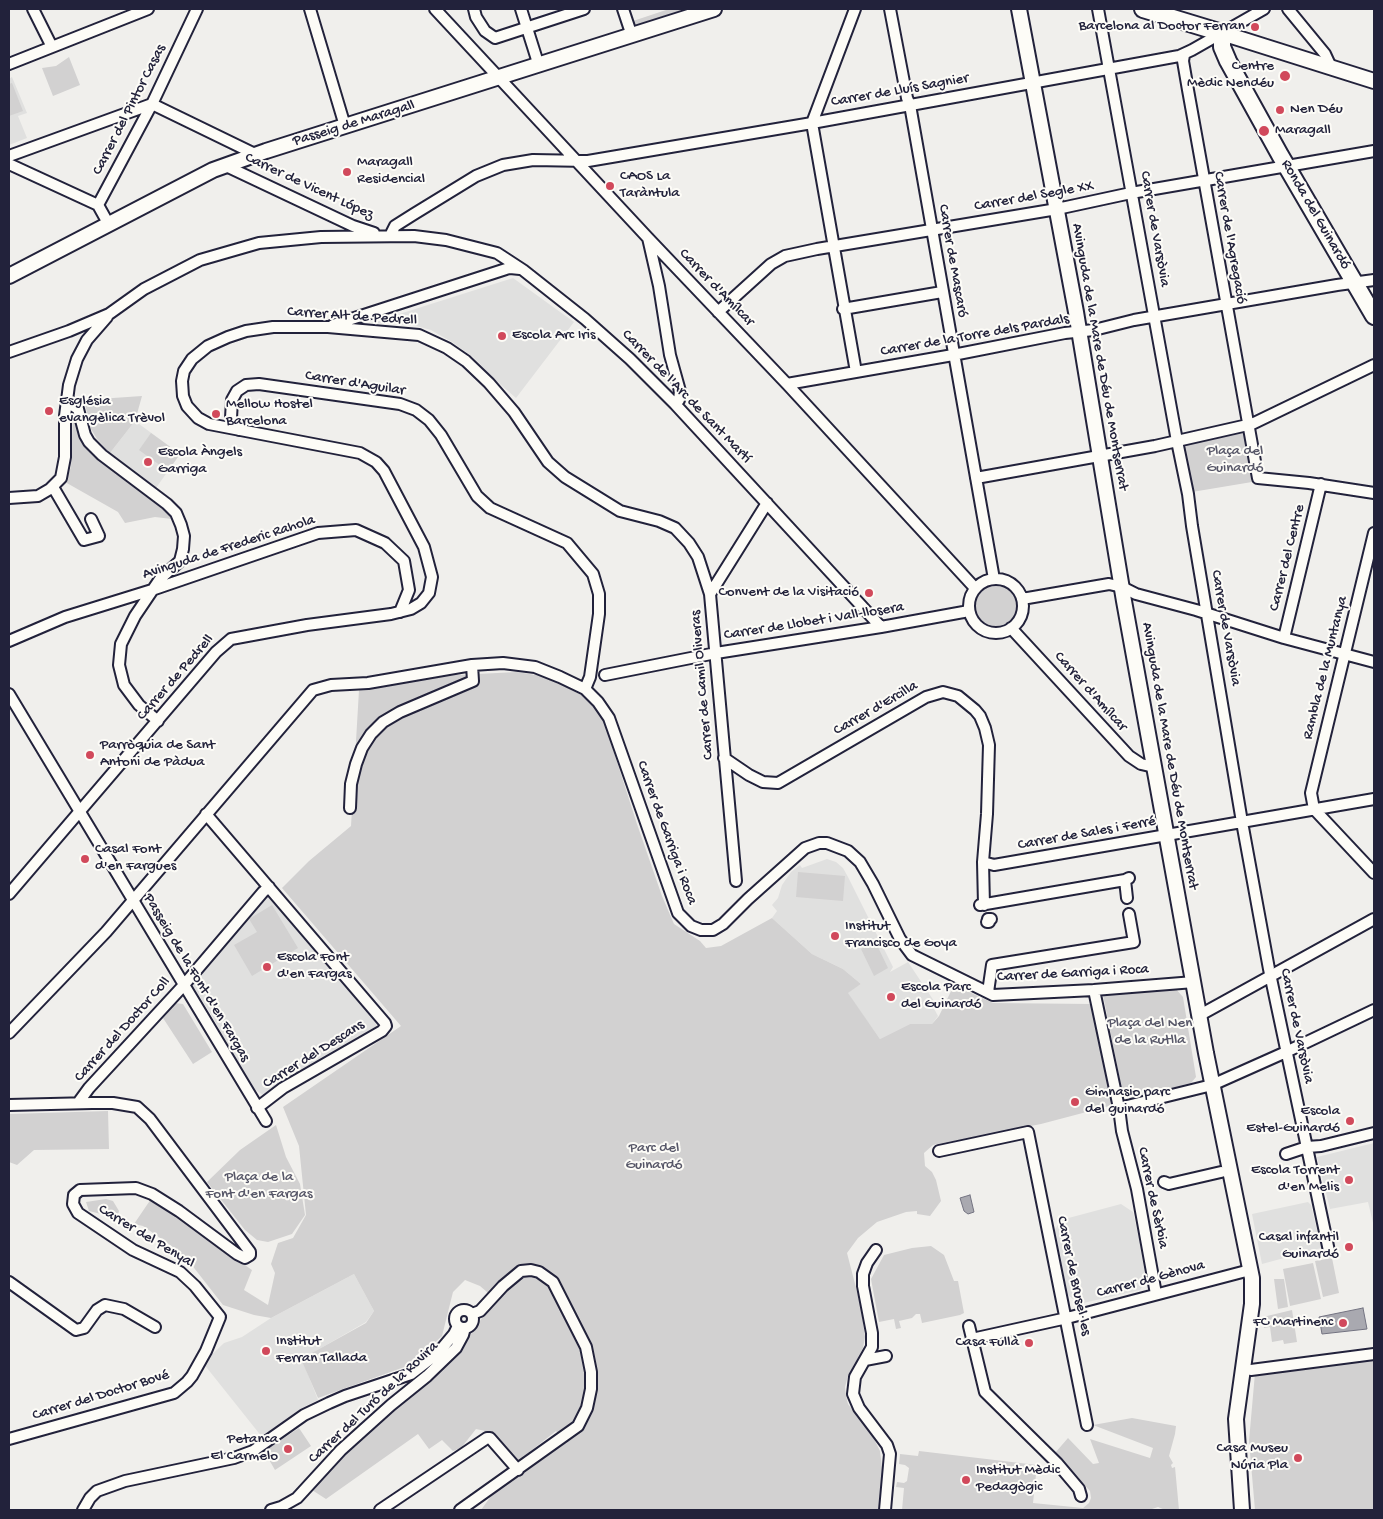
<!DOCTYPE html>
<html>
<head>
<meta charset="utf-8">
<style>
  body { margin:0 }
  #map { position:relative; width:1383px; height:1519px; overflow:hidden; background:#f0efec; font-family:"Gochi Hand",sans-serif }
  canvas { display:block }
  .frame { position:absolute; inset:0; border:10px solid #22223b; pointer-events:none }
</style>
</head>
<body>
<div id="map">
<canvas width="1383" height="1519"></canvas>
<div class="frame"></div>
</div>
<script>
const ctx = document.querySelector('canvas').getContext('2d');
ctx.lineJoin = 'round';
function paint(path, color) { ctx.fillStyle = color; ctx.fill(path, 'evenodd'); }
const poly = rows => new Path2D(rows.map(r => 'M' + r).join(''));
function strokePath(path, color, width, dash) { ctx.strokeStyle = color; ctx.lineWidth = width; ctx.lineCap = dash ? 'butt' : 'round'; ctx.setLineDash(dash || []); ctx.stroke(path); }
function write(font, color, halo, rows, align = 'center') {
  ctx.font = font + ' "Gochi Hand",sans-serif'; ctx.lineWidth = 4; ctx.setLineDash([]); ctx.textBaseline = 'middle'; ctx.strokeStyle = halo; ctx.fillStyle = color; for (const [text, x, y, turn = 0] of rows) {
    ctx.save(); ctx.translate(x, y); ctx.rotate((+turn || 0) * Math.PI / 180); ctx.textAlign = isNaN(turn) ? turn : align; if (halo) ctx.strokeText(text, 0, 0); ctx.fillText(text, 0, 0); ctx.restore();
  }
}
paint(poly([
  [12,77,27,113,18,116,27,138,9,145,9,79],
  [513,278,574,322,516,398,493,378,473,357,452,342,431,330,413,325,371,323],
  [135,421,180,454,156,488,110,453],
  [827,859,836,862,843,868,848,877,893,967,890,972,908,962,934,1001,931,1003,938,1016,932,1024,910,1024,880,1039,847,993,861,984,843,969,812,954,772,918,777,911,772,905,778,898,782,885,791,872,800,865,802,868],
  [268,896,375,1021,377,1026,279,1084,263,1095,251,1087,212,1016,191,983],
  [1374,1143,1374,1227,1368,1202,1330,1209,1317,1157],
  [1308,1202,1311,1205,1321,1248,1262,1264,1252,1214],
  [1121,1204,1133,1212,1148,1277,1140,1290,1079,1304,1068,1295,1054,1231,1061,1220],
  [354,1274,374,1311,366,1322,302,1359,318,1400,300,1409,262,1437,203,1363,224,1343,242,1337,271,1318]
]), '#e0e0df');
paint(poly([
  [669,9,686,9,636,25,634,23,633,21],
  [69,57,80,85,53,96,42,68,56,66],
  [12,83,23,111,9,116,9,84],
  [142,396,135,421,110,453,97,439,91,429,84,400],
  [73,413,81,439,93,456,160,506,172,519,155,517,125,523,118,512,65,482,71,467],
  [1255,431,1264,480,1192,492,1181,453,1188,444],
  [151,433,180,454,168,471,139,450],
  '973 606a22 22 0 1 1 44 0a22 22 0 1 1-44 0Z',
  [517,672,549,677,580,694,602,715,637,824,662,896,674,924,700,941,706,948,721,946,772,918,812,954,843,969,861,984,848,993,880,1039,910,1024,932,1024,939,1016,954,985,993,1003,1092,1004,1113,1105,1041,1124,933,1145,924,1153,925,1166,932,1172,936,1180,941,1201,930,1216,917,1214,917,1211,906,1212,877,1222,858,1238,847,1253,861,1307,865,1337,863,1348,848,1376,845,1387,846,1396,848,1404,873,1437,880,1451,883,1476,879,1510,481,1510,494,1492,563,1439,556,1431,518,1461,494,1433,476,1429,461,1448,453,1451,442,1440,429,1449,418,1434,326,1499,312,1490,331,1468,349,1450,386,1415,422,1387,459,1352,492,1303,487,1292,480,1286,465,1280,453,1292,442,1336,410,1365,318,1398,301,1359,366,1323,374,1311,354,1274,271,1318,254,1315,223,1305,191,1264,173,1247,143,1226,134,1224,151,1199,252,1270,244,1290,268,1305,275,1273,271,1264,278,1243,293,1238,306,1215,299,1146,283,1107,401,1026,282,888,309,861,351,826,359,690,437,676],
  [798,872,845,876,843,901,796,897],
  [272,905,298,948,252,976,234,945,257,932,249,919],
  [875,941,888,968,874,976,861,949],
  [1175,988,1183,997,1196,1077,1191,1083,1131,1099,1123,1095,1103,995],
  [175,1003,183,1004,212,1052,193,1064,163,1018],
  [108,1111,109,1149,34,1150,17,1165,9,1162,9,1114],
  [276,1125,286,1157,300,1184,305,1215,292,1234,268,1242,257,1240,245,1230,207,1182,240,1150],
  [106,1199,113,1201,119,1211,117,1218,89,1211,86,1202],
  [931,1246,944,1255,954,1281,958,1281,964,1313,960,1315,922,1323,920,1314,916,1314,912,1318,899,1321,901,1328,896,1329,894,1319,879,1322,871,1279,884,1255,912,1248],
  [1332,1258,1339,1293,1323,1297,1315,1261],
  [1313,1263,1321,1299,1290,1306,1283,1269],
  [1274,1279,1284,1279,1288,1307,1278,1309],
  [1292,1310,1297,1342,1284,1344,1283,1340,1272,1342,1270,1327,1264,1328,1263,1317],
  [1374,1358,1374,1510,1255,1510,1249,1441,1255,1373],
  [1132,1418,1176,1426,1175,1434,1169,1456,1173,1463,1171,1465,1172,1468,1175,1467,1179,1510,1165,1510,1158,1507,1149,1510,902,1510,904,1488,896,1487,897,1482,904,1483,907,1481,909,1468,905,1465,899,1464,900,1454,918,1456,919,1451,1037,1465,1033,1503,1083,1508,1089,1503,1091,1498,1090,1491,1055,1453,1068,1438,1093,1464,1099,1463,1090,1439,1150,1458,1153,1448,1093,1425],
  [299,1428,311,1446,275,1470,264,1451]
]), '#d2d1d1');
const water = poly([
  [970,1195,974,1212,968,1214,964,1211,960,1198,970,1195],
  [1363,1308,1367,1329,1322,1334,1319,1317,1363,1308]
]);
paint(water, '#a9a9b0');
strokePath(water, '#737381', 1);
const street = poly([
  [33,9,52,47],
  [310,9,345,126],
  [435,9,648,238,787,384,975,588],
  [474,9,476,17,485,31,495,38,584,9],
  [521,9,539,66],
  [623,9,632,36],
  [855,9,812,123,856,372],
  [890,9,907,98,910,105,994,579],
  [1098,9,1177,441,1188,494,1192,526,1242,822,1269,969,1329,1251],
  [1288,9,1325,54,1331,67],
  [1184,55,1183,61,1188,90,1258,478,1309,483,1374,493],
  [9,64,148,9],
  [9,156,152,104,257,155],
  [9,164,98,205],
  [226,166,353,226,374,233],
  [98,205,152,104,197,9],
  [98,205,108,223],
  [390,236,395,226,414,214,476,176,503,165,533,160,588,161,812,123,1179,56,1192,50,1264,9],
  [648,238,659,286,670,355,680,391,679,400,675,404],
  [843,309,942,292],
  [718,312,771,264,785,256,817,249,1057,209,1131,193,1374,151],
  [333,325,506,269,510,268,520,269],
  [9,352,69,331,109,314,144,289,200,260,259,243,321,237,414,236,446,240,497,253,523,270,585,319,630,359,675,404,881,627],
  [787,384,953,355,1065,333,1094,330,1134,320,1337,285,1374,280],
  [67,402,78,409,85,435,89,442,102,455,167,504,176,513,181,525,184,536,183,549,180,561,160,579,135,616,121,644,119,665,124,685,139,705,158,721],
  [239,430,231,418,232,400,237,391,246,385,259,384,400,404,416,410,429,420,441,435,477,496,490,508,567,543,593,574,599,594,599,614,590,677,585,689],
  [976,478,1155,446,1252,424,1374,365],
  [53,487,84,540,99,536,91,519],
  [9,498,38,496,50,489,61,478,65,457,65,416,69,385,77,359,87,340,107,317],
  [1374,533,1311,793,1314,809,1374,873],
  '969 606a27 27 0 1 1 54 0a27 27 0 1 1-54 0Z',
  [710,594,767,503],
  [1022,599,1109,584,1122,587,1136,594,1196,610,1284,638,1374,662],
  [1011,628,1129,756,1141,764,1154,767],
  [1284,638,1321,484],
  [9,641,65,617,152,590,318,533,356,530,385,543,404,561,409,590,400,612],
  [605,675,716,653,881,627,969,611],
  [9,694,266,1121],
  [724,758,749,775,763,782,778,783,926,697,943,692,958,696,975,710,980,716,985,728,989,745,987,814,983,862,984,905],
  [350,808,351,784,356,764,362,748,371,734,383,722,400,712,473,681,472,665],
  [206,814,385,1023,386,1026,382,1031,283,1088,257,1108],
  [983,862,994,865,1374,799],
  [9,894,216,652,231,639,307,625,391,614,411,609,421,603,429,593,432,577,424,547,384,471,376,462,360,453,209,424,198,418,187,406,183,396,182,381,184,371,192,359,208,346,228,337,246,331,273,327,328,327,419,335,447,348,466,361,489,383,514,412,548,462,565,477,620,511,659,521,675,528,689,543,698,557,710,594,736,881],
  [1127,898,1125,880,1129,878],
  [980,905,1125,880],
  [987,922,989,922,988,919,991,919],
  [1094,990,1119,1108,1122,1131,1137,1189,1156,1294],
  [988,992,992,965,1134,942,1129,914],
  [1200,1015,1374,919],
  [9,1033,106,932,313,690,331,685,368,683,472,665,503,663,535,667,560,677,585,689,598,702,609,718,678,913,691,926,701,930,713,930,723,924,748,899,805,848,819,843,827,843,848,851,860,862,873,884,900,939,912,955,993,995,1094,990,1194,982],
  [78,1103,89,1088,183,986,263,892,269,887],
  [9,1105,92,1103,113,1103,137,1107,150,1119,250,1252,250,1255,245,1258,237,1254,179,1211,152,1194,136,1188,80,1190,74,1195,73,1204,78,1213,133,1250,180,1272,195,1286,220,1317,206,1351,192,1376,187,1382,174,1393,9,1439],
  [1119,1108,1212,1085,1286,1052,1374,1010],
  [939,1151,1028,1132,1087,1425],
  [1286,1154,1307,1147,1321,1146,1374,1133],
  [1164,1182,1169,1184,1221,1172],
  [876,1250,867,1263,863,1274,863,1286,872,1333,872,1347,855,1377,853,1394,859,1408,887,1445,890,1454,885,1510],
  [9,1282,76,1330,84,1328,97,1310,105,1305,124,1309,155,1327],
  '455 1319a9 9 0 1 1 18 0a9 9 0 1 1-18 0Z',
  [969,1326,985,1392,1057,1463,1079,1489,1081,1496],
  [972,1339,1067,1318,1250,1270],
  [865,1360,886,1356],
  [1251,1370,1374,1354],
  [83,1510,90,1498,97,1491,125,1481,234,1458,253,1451,304,1415,329,1403,345,1396,411,1374,438,1353,454,1334,458,1326],
  [271,1510,281,1507,297,1498,341,1450,391,1405,427,1376,456,1348,463,1335,465,1328],
  [380,1510,487,1438,490,1438,518,1470],
  [460,1510,578,1426,587,1408,591,1389,591,1372,586,1347,553,1282,539,1272,531,1270,521,1271,503,1286,480,1311,472,1314]
]);
const secondary = poly([
  [1019,9,1076,312,1124,601,1206,1053,1252,1278,1252,1304,1236,1419,1242,1510],
  [1222,33,1374,81],
  [9,276,213,170,266,151,714,9]
]);
const primary = poly([
  [1143,9,1222,33,1222,47,1228,61,1280,155,1374,316]
]);
strokePath(street, '#22223b', 14);
strokePath(secondary, '#22223b', 18);
strokePath(primary, '#22223b', 20);
strokePath(street, '#fdfcf7', 10);
strokePath(secondary, '#fdfcf7', 14);
strokePath(primary, '#fdfcf7', 16);
for (const [x, y, r, color] of [
  [1255,27,5,"#d1495b"],
  [1285,76,6,"#d1495b"],
  [1280,110,5,"#d1495b"],
  [1264,131,6,"#d1495b"],
  [347,172,5,"#d1495b"],
  [610,186,5,"#d1495b"],
  [502,336,5,"#d1495b"],
  [49,411,5,"#d1495b"],
  [216,414,5,"#d1495b"],
  [148,462,5,"#d1495b"],
  [869,593,5,"#d1495b"],
  [90,755,5,"#d1495b"],
  [85,859,5,"#d1495b"],
  [835,936,5,"#d1495b"],
  [267,967,5,"#d1495b"],
  [891,997,5,"#d1495b"],
  [1075,1102,5,"#d1495b"],
  [1350,1121,5,"#d1495b"],
  [1349,1180,5,"#d1495b"],
  [1349,1247,5,"#d1495b"],
  [1343,1323,5,"#d1495b"],
  [1029,1343,5,"#d1495b"],
  [266,1351,5,"#d1495b"],
  [288,1449,5,"#d1495b"],
  [1298,1458,5,"#d1495b"],
  [966,1480,5,"#d1495b"]
]) { const dot = new Path2D(); dot.arc(x, y, r, 0, 2 * Math.PI); ctx.fillStyle = color; ctx.fill(dot); strokePath(dot, '#fdfcf7', 2); }
write('15px', '#22223b', '#fdfcf7', [
  ["Barcelona al Doctor Ferran",1245,27,"right"],
  ["Centre",1274,67,"right"],
  ["Mèdic Nendéu",1274,84,"right"],
  ["Nen Déu",1290,110],
  ["Maragall",1275,131],
  ["Maragall",357,163],
  ["Residencial",357,180],
  ["CAOS La",620,177],
  ["Taràntula",620,194],
  ["Escola Arc Iris",512,336],
  ["Església",59,402],
  ["evangèlica Trèvol",59,419],
  ["Mellow Hostel",226,405],
  ["Barcelona",226,422],
  ["Escola Àngels",158,453],
  ["Garriga",158,470],
  ["Convent de la Visitació",859,593,"right"],
  ["Parròquia de Sant",100,746],
  ["Antoni de Pàdua",100,763],
  ["Casal Font",95,850],
  ["d'en Fargues",95,867],
  ["Institut",845,927],
  ["Francisco de Goya",845,944],
  ["Escola Font",277,958],
  ["d'en Fargas",277,975],
  ["Escola Parc",901,988],
  ["del Guinardó",901,1005],
  ["Gimnasio parc",1085,1093],
  ["del guinardó",1085,1110],
  ["Escola",1340,1112,"right"],
  ["Estel-Guinardó",1340,1129,"right"],
  ["Escola Torrent",1339,1171,"right"],
  ["d'en Melis",1339,1188,"right"],
  ["Casal infantil",1339,1238,"right"],
  ["Guinardó",1339,1255,"right"],
  ["FC Martinenc",1333,1323,"right"],
  ["Institut",276,1342],
  ["Ferran Tallada",276,1359],
  ["Casa Fullà",1019,1343,"right"],
  ["Petanca",278,1440,"right"],
  ["El Carmelo",278,1457,"right"],
  ["Casa Museu",1288,1449,"right"],
  ["Núria Pla",1288,1466,"right"],
  ["Institut Mèdic",976,1471],
  ["Pedagògic",976,1488]
], 'left');
write('15px', '#22223b', '#fdfcf7', [
  ["Carrer de Lluís Sagnier",900,91,-10],
  ["Carrer del Pintor Casas",130,110,-63],
  ["Passeig de Maragall",354,124,-17],
  ["Carrer de Vicent López",309,187,25],
  ["Carrer del Segle XX",1034,197,-10],
  ["Ronda del Guinardó",1315,215,60],
  ["Carrer de Varsòvia",1154,229,80],
  ["Carrer de l'Agregació",1229,238,80],
  ["Carrer de Mascaró",952,261,80],
  ["Carrer d'Amílcar",716,288,46],
  ["Carrer Alt de Pedrell",352,317,4],
  ["Carrer de la Torre dels Pardals",975,336,-10],
  ["Avinguda de la Mare de Déu de Montserrat",1099,357,80],
  ["Carrer d'Aguilar",355,384,9],
  ["Carrer de l'Arc de Sant Martí",686,397,46],
  ["Avinguda de Frederic Rahola",229,548,-18],
  ["Carrer del Centre",1288,558,-76],
  ["Carrer de Llobet i Vall-llosera",814,622,-9],
  ["Carrer de Varsòvia",1225,628,80],
  ["Rambla de la Muntanya",1326,668,-76],
  ["Carrer de Pedrell",176,678,-49],
  ["Carrer de Camil Oliveras",703,685,-95],
  ["Carrer d'Amílcar",1090,692,48],
  ["Carrer d'Ercilla",876,709,-30],
  ["Avinguda de la Mare de Déu de Montserrat",1169,756,80],
  ["Carrer de Garriga i Roca",666,833,70],
  ["Carrer de Sales i Ferré",1087,834,-10],
  ["Carrer de Garriga i Roca",1073,974,-3],
  ["Passeig de la Font d'en Fargas",196,978,59],
  ["Carrer de Varsòvia",1296,1026,78],
  ["Carrer del Doctor Coll",123,1030,-48],
  ["Carrer del Descans",314,1055,-32],
  ["Carrer de Sèrbia",1152,1198,78],
  ["Carrer del Penyal",146,1237,31],
  ["Carrer de Brusel·les",1073,1276,78],
  ["Carrer de Gènova",1151,1280,-15],
  ["Carrer del Doctor Bové",101,1396,-17],
  ["Carrer del Turó de la Rovira",374,1403,-43]
]);
write('15px', '#575768', '#fdfcf7', [
  ["Plaça del",1235,452],
  ["Guinardó",1235,469],
  ["Plaça del Nen",1150,1024],
  ["de la Rutlla",1150,1041],
  ["Parc del",654,1149],
  ["Guinardó",654,1166],
  ["Plaça de la",259,1178],
  ["Font d'en Fargas",259,1195]
]);
</script>
</body>
</html>
